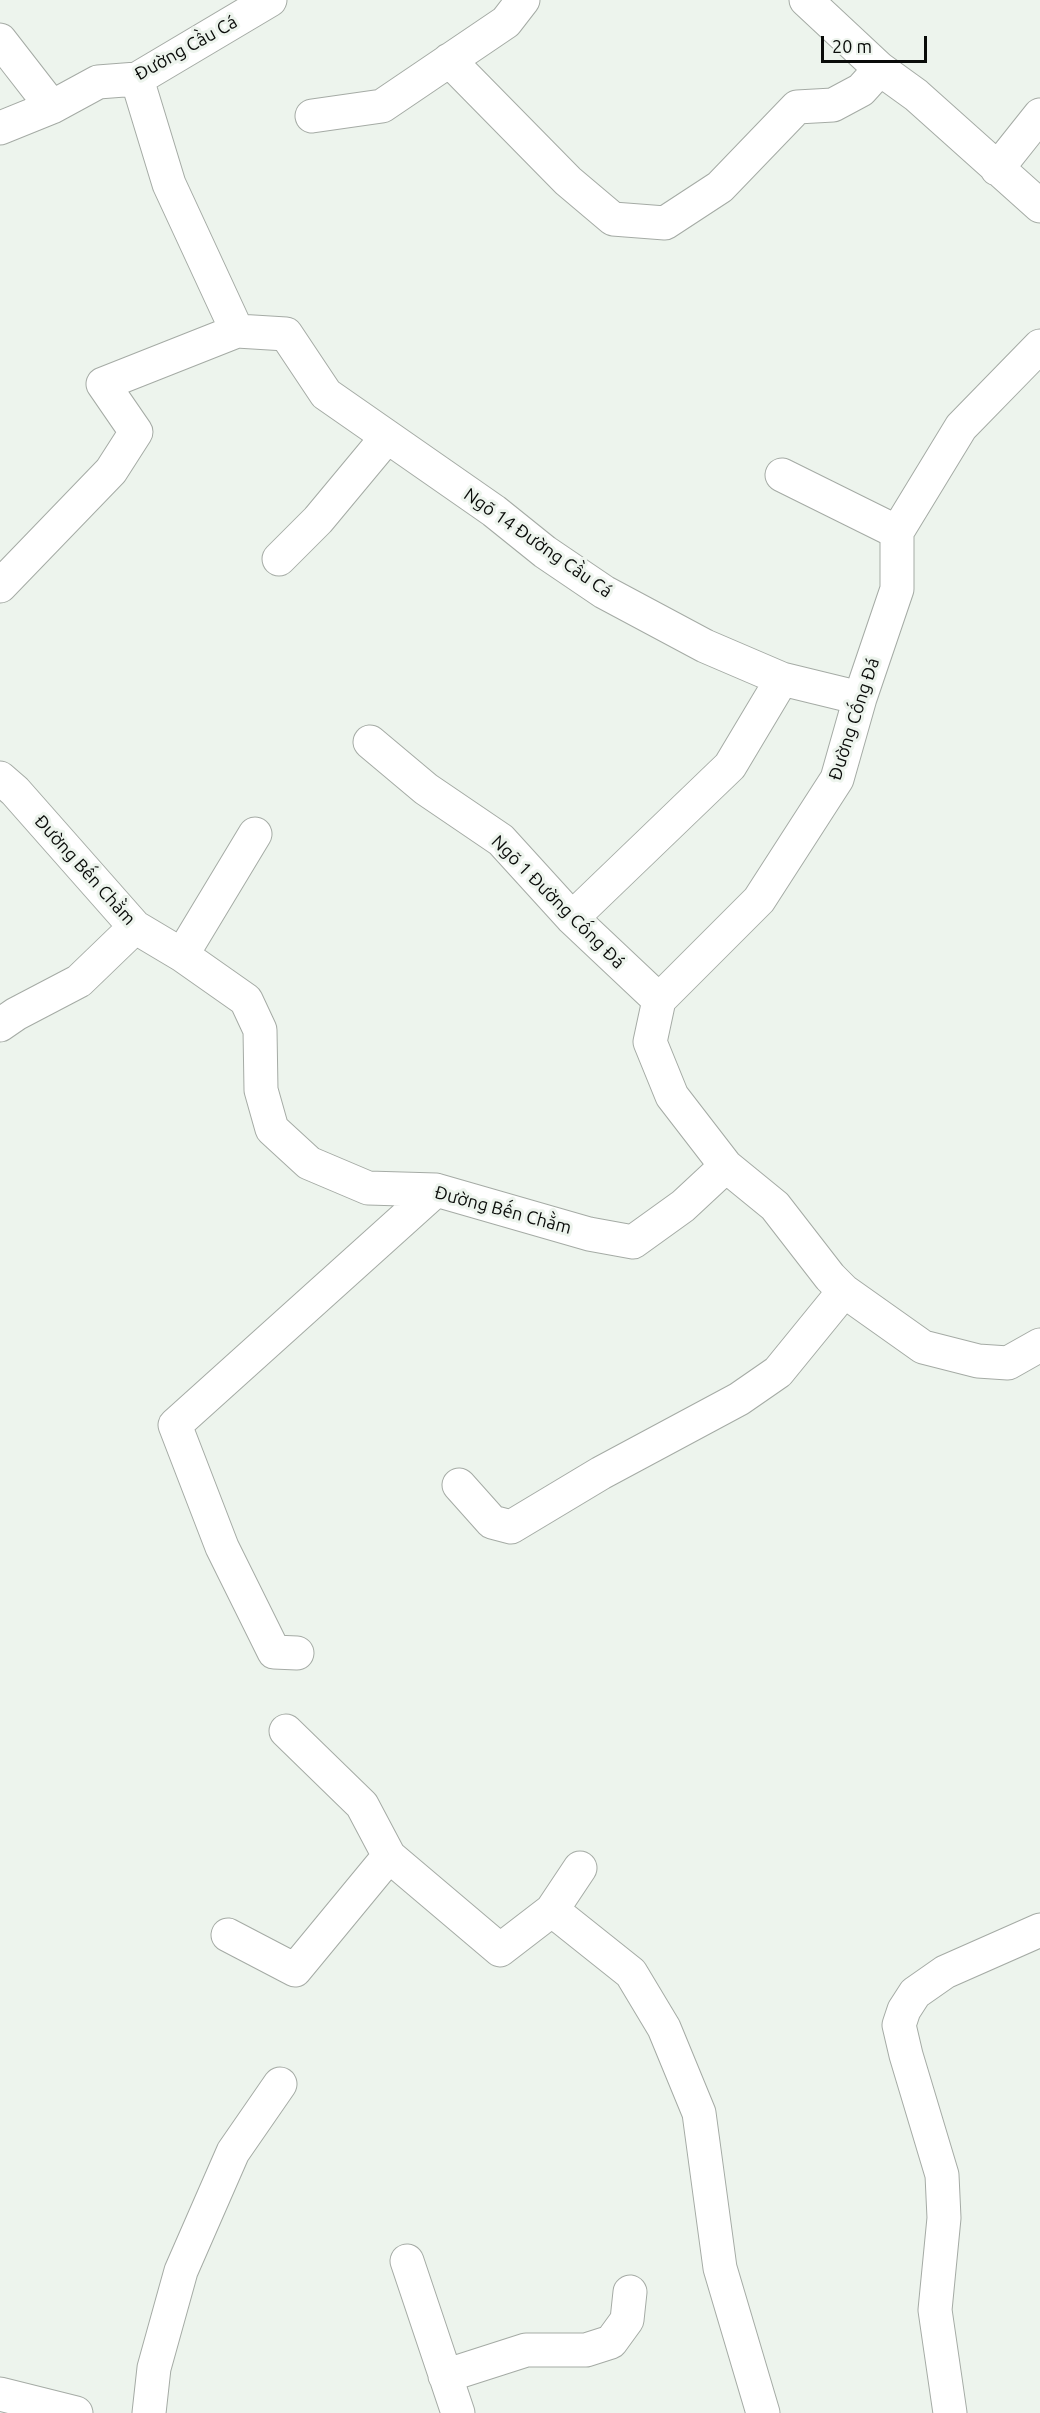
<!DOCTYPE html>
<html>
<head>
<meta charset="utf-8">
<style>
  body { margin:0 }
  #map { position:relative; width:1040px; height:2413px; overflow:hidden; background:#edf4ed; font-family:Ubuntu,sans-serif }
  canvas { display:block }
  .scale { position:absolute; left:821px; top:36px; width:106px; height:27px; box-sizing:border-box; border:3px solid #0a0c0a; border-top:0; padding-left:8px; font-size:18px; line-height:21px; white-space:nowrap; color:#0a0c0a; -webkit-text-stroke:4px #edf4ed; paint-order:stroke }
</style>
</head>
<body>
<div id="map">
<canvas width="1040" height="2413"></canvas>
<div class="scale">20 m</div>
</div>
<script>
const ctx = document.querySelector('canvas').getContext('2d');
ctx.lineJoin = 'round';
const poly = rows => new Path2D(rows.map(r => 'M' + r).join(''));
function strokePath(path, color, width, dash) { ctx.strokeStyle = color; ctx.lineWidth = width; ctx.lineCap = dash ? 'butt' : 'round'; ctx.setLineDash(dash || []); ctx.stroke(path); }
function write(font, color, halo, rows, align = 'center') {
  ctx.font = font + ' Ubuntu,sans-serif'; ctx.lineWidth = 6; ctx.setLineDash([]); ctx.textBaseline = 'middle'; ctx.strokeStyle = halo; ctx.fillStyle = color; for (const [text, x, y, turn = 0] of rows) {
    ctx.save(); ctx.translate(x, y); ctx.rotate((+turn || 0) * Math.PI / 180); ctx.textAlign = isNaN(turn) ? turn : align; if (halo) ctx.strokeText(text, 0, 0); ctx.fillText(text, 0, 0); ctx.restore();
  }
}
const minor = poly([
  [806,0,880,69,916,95,1040,206],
  [0,40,52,107],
  [449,60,568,181,613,219,665,223,720,187,797,107,833,105,861,90,880,69],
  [137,79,169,184,237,331,286,334,326,394,494,511,545,552,604,592,705,646,782,679,860,698],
  [312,116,382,106,506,22,523,0],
  [0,128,52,107,98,82,137,79,270,0],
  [997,169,1040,115],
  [782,475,897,532],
  [279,559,318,520,387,437],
  [0,586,111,471,136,432,103,384,237,331],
  [370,742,426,789,501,840,572,918,659,1000],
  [0,778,15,791,135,927,182,955,246,1000,260,1030,261,1090,272,1129,309,1163,368,1188,436,1190,589,1234,633,1242,683,1206,726,1166,775,1206,830,1277,844,1291,923,1347,978,1361,1008,1363,1040,1345],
  [572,918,730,766,782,679],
  [182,955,255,834],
  [0,1025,16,1014,79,981,135,927],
  [726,1166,672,1096,650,1042,659,1000,759,900,837,779,860,698,897,589,897,532,961,427,1040,346],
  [459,1485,492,1522,511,1527,601,1473,739,1399,778,1372,844,1291],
  [297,1653,274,1652,222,1547,175,1425,436,1190],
  [286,1731,362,1805,389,1856],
  [552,1910,631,1973,664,2028,699,2113,720,2268,763,2413],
  [228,1935,295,1970,389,1856,500,1950,552,1910,580,1868],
  [407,2261,458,2413],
  [445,2376,526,2350,586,2350,611,2342,627,2320,630,2292],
  [0,2394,76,2413],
  [149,2413,154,2368,181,2271,233,2152,280,2084],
  [950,2413,935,2310,944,2218,942,2175,906,2055,899,2025,904,2010,915,1993,945,1972,1040,1930]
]);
strokePath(minor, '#a5aba5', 35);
strokePath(minor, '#fff', 33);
write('18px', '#0a0c0a', '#edf4ed', [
  ["Đường Cầu Cá",186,48,-29],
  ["Ngõ 14 Đường Cầu Cá",538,543,35],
  ["Đường Cống Đá",854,719,-72],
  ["Đường Bến Chằm",85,870,48],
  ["Ngõ 1 Đường Cống Đá",558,902,45],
  ["Đường Bến Chằm",503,1210,15]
]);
</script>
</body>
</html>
